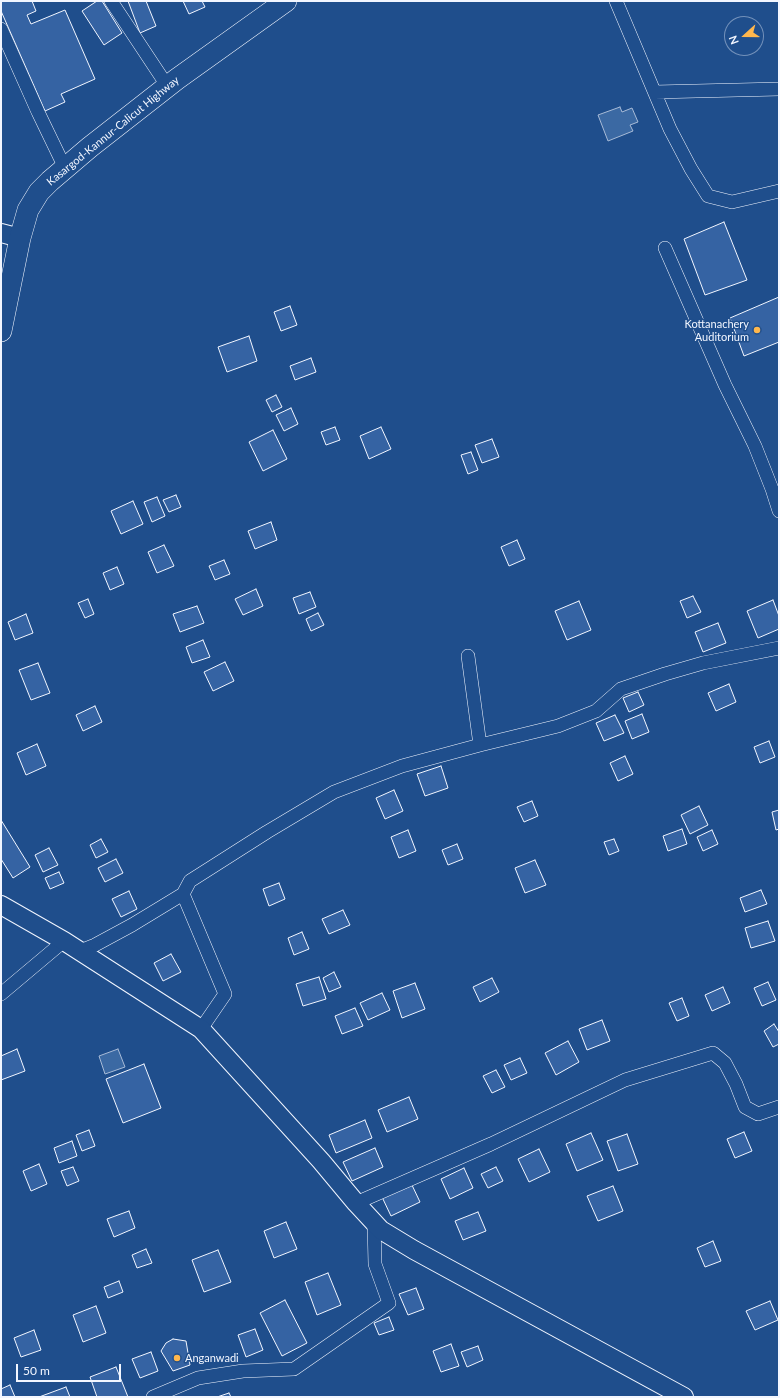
<!DOCTYPE html>
<html>
<head>
<meta charset="utf-8">
<style>
  body { margin:0 }
  #map { position:relative; width:780px; height:1398px; overflow:hidden; background:#1f4e8c; font-family:Lato,sans-serif }
  canvas { display:block }
  .frame { position:absolute; inset:0; border:2px solid #f2f6ff; pointer-events:none }
  .north { position:absolute; left:724px; top:16px; width:40px; height:40px; box-sizing:border-box; background:#1f4e8c; border:1px solid #7391ba; border-radius:50%; rotate:249deg; font-size:11px; font-weight:700; line-height:16px; text-align:center; color:#f2f6ff }
  .north::after { content:''; display:block; margin:auto; width:14px; height:18px; background:#ffb74d; clip-path:polygon(50% 0,100% 100%,50% 72%,0 100%) }
  .scale { position:absolute; left:16px; top:1364px; width:105px; height:18px; box-sizing:border-box; border:2px solid #f2f6ff; border-top:0; padding-left:5px; font-size:12px; line-height:14px; white-space:nowrap; color:#f2f6ff; -webkit-text-stroke:3px #1f4e8c; paint-order:stroke }
</style>
</head>
<body>
<div id="map">
<canvas width="780" height="1398"></canvas>
<div class="frame"></div>
<div class="north">N</div>
<div class="scale">50 m</div>
</div>
<script>
const ctx = document.querySelector('canvas').getContext('2d');
ctx.lineJoin = 'round';
function paint(path, color) { ctx.fillStyle = color; ctx.fill(path, 'evenodd'); }
const poly = rows => new Path2D(rows.map(r => 'M' + r).join(''));
function strokePath(path, color, width, dash) { ctx.strokeStyle = color; ctx.lineWidth = width; ctx.lineCap = dash ? 'butt' : 'round'; ctx.setLineDash(dash || []); ctx.stroke(path); }
function write(font, color, halo, rows, align = 'center') {
  ctx.font = font + ' Lato,sans-serif'; ctx.lineWidth = 3; ctx.setLineDash([]); ctx.textBaseline = 'middle'; ctx.strokeStyle = halo; ctx.fillStyle = color; for (const [text, x, y, turn = 0] of rows) {
    ctx.save(); ctx.translate(x, y); ctx.rotate((+turn || 0) * Math.PI / 180); ctx.textAlign = isNaN(turn) ? turn : align; if (halo) ctx.strokeText(text, 0, 0); ctx.fillText(text, 0, 0); ctx.restore();
  }
}
const water = poly([
  [620,107,622,112,632,108,638,122,630,125,633,131,608,141,598,115,620,107],
  [118,1049,125,1067,105,1074,99,1056,118,1049]
]);
paint(water, '#3b69a3');
strokePath(water, '#a8bbd7', 1);
const building = poly([
  [1,1,32,1,36,11,27,15,31,24,65,10,95,79,61,94,65,102,45,111,1,11,1,1],
  [97,1,102,1,122,33,104,45,82,11,97,1],
  [128,1,146,1,156,26,140,33,128,1],
  [183,1,202,1,205,7,189,14,183,1],
  [724,222,747,280,705,295,684,239,724,222],
  [779,297,779,342,744,356,730,318,779,297],
  [290,306,297,325,281,331,274,312,290,306],
  [249,336,257,361,227,372,218,347,249,336],
  [311,358,316,372,295,380,290,366,311,358],
  [276,395,282,407,272,412,266,400,276,395],
  [291,408,298,424,284,431,276,415,291,408],
  [335,427,340,440,326,445,321,432,335,427],
  [381,427,391,449,369,459,360,436,381,427],
  [273,430,287,459,263,471,249,442,273,430],
  [492,439,499,457,482,463,475,445,492,439],
  [471,452,478,470,468,474,461,455,471,452],
  [176,495,181,507,169,512,163,500,176,495],
  [157,497,165,516,152,522,144,502,157,497],
  [133,501,143,524,121,534,111,511,133,501],
  [271,522,277,540,255,549,248,531,271,522],
  [517,540,525,559,509,566,501,547,517,540],
  [164,545,174,566,157,573,148,552,164,545],
  [224,560,230,574,215,580,209,566,224,560],
  [117,567,124,584,110,590,103,573,117,567],
  [256,589,263,606,243,615,235,599,256,589],
  [310,592,316,607,299,614,293,598,310,592],
  [693,596,701,612,687,618,680,601,693,596],
  [88,599,94,614,85,618,78,603,88,599],
  [773,600,779,616,779,629,758,638,747,611,773,600],
  [579,601,591,630,567,640,555,611,579,601],
  [197,606,204,623,180,632,173,614,197,606],
  [318,613,324,625,311,631,306,619,318,613],
  [26,614,33,633,15,640,8,622,26,614],
  [718,623,726,643,703,652,695,632,718,623],
  [203,640,210,657,192,663,186,647,203,640],
  [225,662,234,681,213,691,204,672,225,662],
  [38,663,50,693,31,700,19,670,38,663],
  [729,684,736,702,716,711,708,693,729,684],
  [638,692,644,705,629,712,623,698,638,692],
  [95,706,102,722,83,731,76,715,95,706],
  [642,714,649,732,632,739,625,721,642,714],
  [615,715,624,733,604,741,596,723,615,715],
  [769,741,775,757,760,763,754,747,769,741],
  [37,744,46,766,26,775,17,753,37,744],
  [625,756,633,774,618,781,610,763,625,756],
  [441,766,448,788,425,796,417,774,441,766],
  [394,790,403,811,385,819,376,798,394,790],
  [532,801,538,816,524,822,517,807,532,801],
  [699,806,708,825,690,834,681,815,699,806],
  [779,810,779,829,776,830,772,812,779,810],
  [1,820,30,867,13,878,1,859,1,820],
  [682,829,687,844,668,851,663,836,682,829],
  [408,830,416,851,399,858,391,837,408,830],
  [712,830,718,844,703,851,697,837,712,830],
  [101,839,108,852,96,858,90,845,101,839],
  [614,839,619,851,609,855,604,842,614,839],
  [457,844,463,859,448,865,442,850,457,844],
  [49,848,58,865,43,872,35,855,49,848],
  [116,859,123,873,105,882,98,868,116,859],
  [535,860,546,885,525,893,515,868,535,860],
  [59,872,64,883,50,889,45,878,59,872],
  [279,883,285,899,269,906,263,889,279,883],
  [761,890,767,904,745,912,740,898,761,890],
  [129,891,137,909,121,917,112,899,129,891],
  [343,910,350,925,329,934,322,919,343,910],
  [768,921,775,941,751,948,745,928,768,921],
  [302,932,309,949,294,955,288,938,302,932],
  [171,954,181,972,163,981,154,963,171,954],
  [334,972,341,987,329,992,323,978,334,972],
  [319,977,326,999,303,1006,296,984,319,977],
  [492,978,499,992,480,1002,473,987,492,978],
  [768,982,776,1000,762,1006,754,988,768,982],
  [415,983,425,1009,402,1018,393,991,415,983],
  [723,987,730,1003,712,1011,705,995,723,987],
  [382,993,390,1010,368,1020,360,1003,382,993],
  [682,998,689,1016,677,1021,669,1003,682,998],
  [355,1008,363,1026,342,1034,335,1016,355,1008],
  [602,1020,610,1041,587,1050,579,1029,602,1020],
  [774,1024,779,1032,779,1044,773,1047,764,1031,774,1024],
  [568,1041,579,1062,556,1075,545,1053,568,1041],
  [17,1049,25,1071,1,1080,1,1056,17,1049],
  [520,1058,527,1073,511,1080,504,1065,520,1058],
  [144,1064,161,1108,123,1123,106,1079,144,1064],
  [496,1070,505,1087,492,1093,483,1076,496,1070],
  [409,1097,418,1119,387,1132,378,1110,409,1097],
  [365,1120,372,1138,336,1153,329,1135,365,1120],
  [89,1130,95,1146,82,1151,76,1135,89,1130],
  [744,1132,752,1151,735,1158,727,1139,744,1132],
  [591,1133,603,1160,577,1171,566,1144,591,1133],
  [627,1134,638,1164,618,1171,607,1141,627,1134],
  [72,1141,77,1156,59,1163,54,1148,72,1141],
  [375,1148,383,1167,352,1181,343,1162,375,1148],
  [539,1149,550,1172,529,1182,518,1159,539,1149],
  [39,1164,47,1184,31,1191,23,1171,39,1164],
  [73,1167,79,1181,67,1186,61,1171,73,1167],
  [496,1167,503,1181,488,1188,481,1174,496,1167],
  [464,1168,473,1188,450,1199,441,1179,464,1168],
  [411,1183,420,1202,391,1216,382,1197,411,1183],
  [613,1186,623,1211,598,1221,587,1196,613,1186],
  [129,1211,135,1228,114,1237,107,1219,129,1211],
  [478,1212,486,1231,463,1240,455,1221,478,1212],
  [286,1222,297,1249,274,1258,264,1231,286,1222],
  [713,1241,721,1261,705,1267,697,1248,713,1241],
  [146,1249,152,1263,137,1268,132,1255,146,1249],
  [218,1250,231,1282,204,1292,192,1260,218,1250],
  [328,1273,341,1305,317,1315,305,1282,328,1273],
  [119,1281,123,1292,108,1298,104,1287,119,1281],
  [416,1288,424,1309,408,1315,399,1294,416,1288],
  [285,1300,307,1343,282,1356,260,1313,285,1300],
  [770,1301,778,1320,755,1330,746,1311,770,1301],
  [96,1306,106,1333,83,1342,73,1315,96,1306],
  [389,1317,394,1330,379,1335,374,1323,389,1317],
  [255,1329,263,1350,246,1357,238,1335,255,1329],
  [34,1330,41,1350,21,1357,14,1338,34,1330],
  [173,1339,186,1341,190,1365,173,1371,161,1351,166,1343,173,1339],
  [451,1344,459,1366,441,1372,433,1351,451,1344],
  [478,1346,483,1360,467,1367,461,1352,478,1346],
  [151,1352,158,1371,140,1378,132,1359,151,1352],
  [116,1367,128,1397,97,1397,90,1377,116,1367],
  [10,1385,15,1397,1,1397,1,1389,10,1385],
  [66,1387,70,1397,39,1397,66,1387],
  [229,1393,231,1397,217,1397,229,1393]
]);
paint(building, '#3563a3');
strokePath(building, '#f2f6ff', 1);
const minor = poly([
  [111,1,168,87],
  [616,1,670,129,691,169,708,196,732,202,779,191],
  [1,29,38,112,65,168],
  [655,92,779,89],
  [665,248,725,385,755,446,772,489,779,511],
  [468,656,480,745],
  [80,951,95,945,132,925,183,894],
  [1,994,64,941],
  [201,1029,225,994,183,894,190,881,267,832,334,792,402,766,480,745,558,726,596,711,621,689,665,674,703,663,779,648],
  [356,1203,491,1144,625,1080,713,1053,725,1063,736,1084,745,1107,758,1114,779,1107],
  [153,1397,198,1378,243,1371,294,1369,389,1303,375,1264,374,1223]
]);
const secondary = poly([
  [1,233,20,238],
  [1,905,64,941,201,1029,321,1161,356,1203,381,1230,414,1250,684,1397]
]);
const trunk = poly([
  [1,331,20,238,28,210,39,192,50,181,90,147,177,79,286,1]
]);
strokePath(minor, '#f2f6ff', 14);
strokePath(secondary, '#f2f6ff', 20);
strokePath(trunk, '#f2f6ff', 22);
strokePath(minor, '#1f4e8c', 13);
strokePath(secondary, '#1f4e8c', 18);
strokePath(trunk, '#1f4e8c', 21);
for (const [x, y, r, color] of [
  [757,330,4,"#ffb74d"],
  [177,1358,4,"#ffb74d"]
]) { const dot = new Path2D(); dot.arc(x, y, r, 0, 2 * Math.PI); ctx.fillStyle = color; ctx.fill(dot); strokePath(dot, '#1f4e8c', 1.5); }
write('11px', '#f2f6ff', '#1f4e8c', [
  ["Kasargod-Kannur-Calicut Highway",113,131,-39]
]);
write('11px', '#f2f6ff', '#1f4e8c', [
  ["Kottanachery",749,324],
  ["Auditorium",749,337],
  ["Anganwadi",185,1358,"left"]
], 'right');
</script>
</body>
</html>
